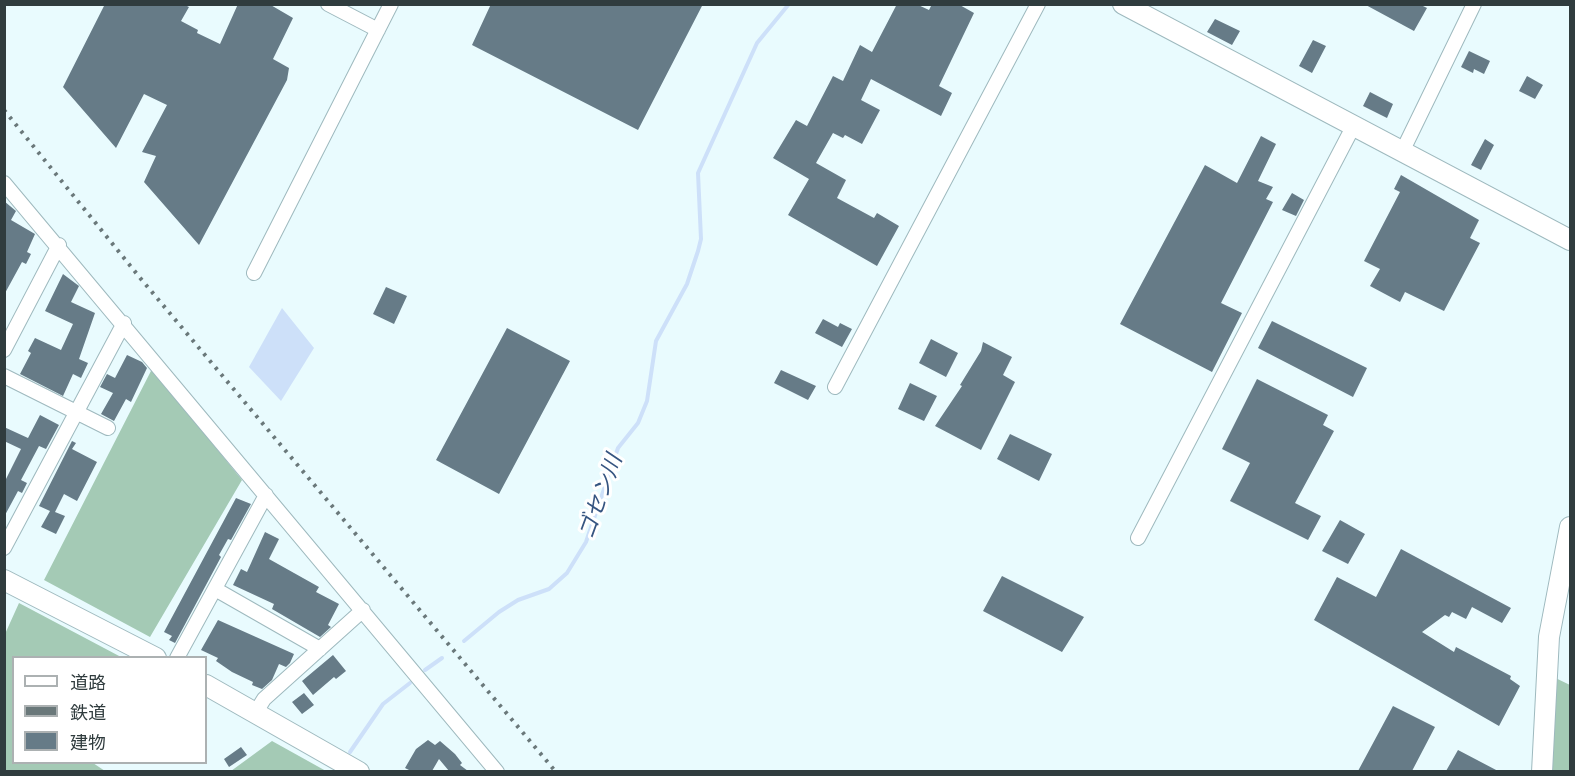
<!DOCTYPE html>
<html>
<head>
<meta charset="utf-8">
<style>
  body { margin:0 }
  #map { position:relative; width:1575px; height:776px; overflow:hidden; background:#e9fbfe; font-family:Bitter,"Noto Sans JP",serif }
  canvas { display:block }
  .frame { position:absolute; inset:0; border:6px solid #303c3e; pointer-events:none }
  .legend { position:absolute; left:12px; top:656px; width:195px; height:108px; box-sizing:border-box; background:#fff; border:2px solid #acb1b2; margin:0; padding:8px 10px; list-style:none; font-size:18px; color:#303c3e }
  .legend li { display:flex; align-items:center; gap:12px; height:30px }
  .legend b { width:30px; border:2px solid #acb1b2 }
</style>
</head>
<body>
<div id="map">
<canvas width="1575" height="776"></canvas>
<div class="frame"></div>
<ul class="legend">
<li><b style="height:8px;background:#fff"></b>道路</li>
<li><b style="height:8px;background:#6a787a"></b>鉄道</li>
<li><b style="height:16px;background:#667b87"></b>建物</li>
</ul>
</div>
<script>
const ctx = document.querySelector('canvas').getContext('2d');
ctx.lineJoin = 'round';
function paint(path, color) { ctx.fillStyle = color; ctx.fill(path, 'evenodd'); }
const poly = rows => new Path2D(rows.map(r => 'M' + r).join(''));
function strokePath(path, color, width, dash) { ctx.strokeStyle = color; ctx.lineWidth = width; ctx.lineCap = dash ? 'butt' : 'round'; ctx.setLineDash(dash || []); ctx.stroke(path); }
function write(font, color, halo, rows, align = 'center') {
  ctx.font = font + ' Bitter,"Noto Sans JP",serif'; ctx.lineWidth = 6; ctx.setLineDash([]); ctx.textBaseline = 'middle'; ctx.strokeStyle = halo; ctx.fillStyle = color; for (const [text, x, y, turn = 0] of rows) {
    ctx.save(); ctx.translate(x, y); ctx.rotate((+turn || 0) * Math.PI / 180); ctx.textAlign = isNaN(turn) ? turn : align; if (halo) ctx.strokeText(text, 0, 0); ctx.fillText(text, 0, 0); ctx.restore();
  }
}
paint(poly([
  [152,369,242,480,150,637,44,580],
  [19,603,121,657,14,658,14,762,93,763,105,771,5,771,5,634],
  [1541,671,1570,685,1570,771,1538,772],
  [272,741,326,771,231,771]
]), '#a4cab5');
paint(poly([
  [282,308,314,348,281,401,249,367]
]), '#cde0f9');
strokePath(poly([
  [464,641,499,612,518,600,549,589,567,573,586,542,618,448,638,423,647,401,656,341,687,284,698,251,701,239,698,173,757,43,789,4],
  [425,670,442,658],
  [350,752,383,704,410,683]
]), '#cde0f9', 4);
paint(poly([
  [105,4,183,4,189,7,181,21,198,30,197,33,220,44,238,4,269,4,293,18,273,59,289,68,287,80,199,245,144,182,156,156,142,152,167,105,144,94,116,148,63,87],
  [491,4,703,4,638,130,472,45],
  [897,4,916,4,929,10,932,4,958,4,974,13,939,86,952,93,941,116,871,79,861,100,880,110,862,144,845,135,843,138,833,133,816,163,846,180,837,198,874,218,877,213,899,226,877,266,788,215,809,179,773,158,796,120,807,126,833,76,843,81,860,45,872,52],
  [1364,4,1419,4,1427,8,1414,31],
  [1215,19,1240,31,1232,45,1207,32],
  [1313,40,1326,46,1312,73,1299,66],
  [1469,51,1490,61,1484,74,1474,69,1473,73,1461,67],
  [1527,76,1543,85,1535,99,1519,91],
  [1370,92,1393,104,1387,118,1363,106],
  [1261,136,1276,144,1258,181,1273,187,1266,199,1273,202,1221,303,1242,313,1212,372,1120,324,1205,165,1237,183],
  [1485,139,1494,145,1481,170,1471,165],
  [1401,175,1479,220,1470,238,1480,243,1444,311,1405,292,1400,302,1370,286,1380,269,1364,261,1400,192,1394,189],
  [1292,193,1304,200,1296,216,1282,210],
  [4,201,16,211,11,220,35,234,27,252,31,254,26,264,22,262,4,295],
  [63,274,79,286,71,302,95,313,79,359,88,363,81,378,73,374,63,396,20,374,31,353,28,351,35,338,61,350,73,324,45,311],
  [386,287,407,296,394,324,373,314],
  [823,319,838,327,840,323,852,329,842,347,815,333],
  [1272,321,1367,368,1353,397,1258,348],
  [507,328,570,361,499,494,436,460],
  [931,339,958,353,946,377,919,363],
  [983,342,1012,357,1003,375,1015,382,981,450,935,426,962,386,960,385,981,351],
  [127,355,142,362,147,368,131,402,126,399,114,421,101,414,113,393,100,387,107,374,115,378],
  [781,370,816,386,808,400,774,383],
  [1257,379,1328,415,1323,425,1334,431,1295,503,1321,516,1308,540,1230,501,1250,463,1222,449],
  [910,383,937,396,924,421,898,409],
  [40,415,59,425,46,449,39,446,21,480,27,483,22,493,18,491,4,517,4,483,21,449,4,441,4,427,28,438],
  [1010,434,1052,454,1039,481,997,459],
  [72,441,76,443,72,449,97,462,77,501,64,494,55,512,65,516,56,534,41,527,50,511,39,506],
  [236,498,251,504,231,540,228,539,219,555,221,557,175,643,169,640,172,636,164,632],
  [1340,520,1365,534,1348,564,1322,551],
  [265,532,279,539,269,559,319,587,316,592,339,604,328,625,331,627,320,637,272,609,274,604,233,585,241,569,247,572],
  [1401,549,1511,608,1502,623,1472,607,1466,619,1452,612,1449,617,1445,615,1422,632,1454,652,1456,647,1511,676,1510,679,1520,686,1499,726,1314,620,1337,577,1376,597],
  [1002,576,1084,617,1062,652,983,611],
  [218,620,294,654,290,663,286,667,279,664,272,680,262,689,252,685,253,682,232,672,216,661,218,658,201,650],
  [333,655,346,671,336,679,334,677,313,695,302,681],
  [304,693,314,705,302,714,292,702],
  [1393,706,1435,727,1412,771,1358,771],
  [428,740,435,745,440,741,455,754,462,763,460,765,468,771,449,771,439,759,432,771,411,771,405,768,416,749],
  [241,747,247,755,229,767,224,759],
  [1458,750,1498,771,1446,771]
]), '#667b87');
const street = poly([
  [328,4,378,30],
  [1402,152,1474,4],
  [4,183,497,772],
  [254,273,391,4],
  [4,350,59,245],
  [4,376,108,428],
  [835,387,1038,4],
  [1138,538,1353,127],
  [4,548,124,323],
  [215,589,320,649],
  [177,658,266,495],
  [256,712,264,699,363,610]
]);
const secondary = poly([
  [1123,4,1570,240],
  [4,580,156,658],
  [206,685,359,772],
  [1542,772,1549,637,1570,527]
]);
strokePath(street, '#9eb9be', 16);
strokePath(secondary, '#9eb9be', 22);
strokePath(street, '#fff', 14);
strokePath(secondary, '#fff', 20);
strokePath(poly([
  [4,110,141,279,556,772]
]), '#6a787a', 4, [3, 6]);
write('italic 22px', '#365581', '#fff', [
  ["ゴセン川",601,497,-70]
]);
</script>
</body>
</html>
